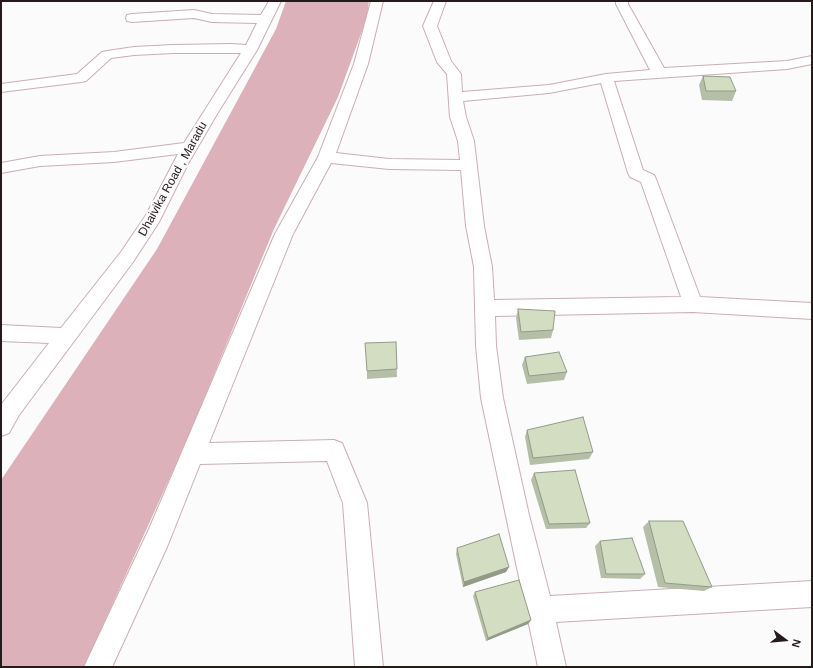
<!DOCTYPE html>
<html>
<head>
<meta charset="utf-8">
<style>
  body { margin:0 }
  #map { position:relative; width:813px; height:668px; overflow:hidden; background:#fbfbfb; font-family:Helvetica,sans-serif }
  canvas { display:block }
  .frame { position:absolute; inset:0; border:2px solid #251a1c; pointer-events:none }
  .north { position:absolute; left:765px; top:620px; width:40px; height:40px; -webkit-text-stroke:3px #fbfbfb; paint-order:stroke; rotate:106deg; font-size:11px; font-weight:700; line-height:16px; text-align:center; color:#251a1c }
  .north::after { content:''; display:block; margin:auto; width:14px; height:18px; background:#251a1c; clip-path:polygon(50% 0,100% 100%,50% 72%,0 100%) }
</style>
</head>
<body>
<div id="map">
<canvas width="813" height="668"></canvas>
<div class="frame"></div>
<div class="north">N</div>
</div>
<script>
const ctx = document.querySelector('canvas').getContext('2d');
ctx.lineJoin = 'round';
function paint(path, color) { ctx.fillStyle = color; ctx.fill(path, 'evenodd'); }
const poly = rows => new Path2D(rows.map(r => 'M' + r).join(''));
function strokePath(path, color, width, dash) { ctx.strokeStyle = color; ctx.lineWidth = width; ctx.lineCap = dash ? 'butt' : 'round'; ctx.setLineDash(dash || []); ctx.stroke(path); }
function write(font, color, halo, rows, align = 'center') {
  ctx.font = font + ' Helvetica,sans-serif'; ctx.lineWidth = 4; ctx.setLineDash([]); ctx.textBaseline = 'middle'; ctx.strokeStyle = halo; ctx.fillStyle = color; for (const [text, x, y, turn = 0] of rows) {
    ctx.save(); ctx.translate(x, y); ctx.rotate((+turn || 0) * Math.PI / 180); ctx.textAlign = isNaN(turn) ? turn : align; if (halo) ctx.strokeText(text, 0, 0); ctx.fillText(text, 0, 0); ctx.restore();
  }
}
paint(poly([
  [286,1,369,1,367,17,338,97,274,229,186,442,84,667,1,667,1,480,157,249,276,29]
]), '#ddb1b9');
const minor = poly([
  [269,1,281,1,257,50,217,114,189,162,159,222,133,262,19,415,9,433,1,436,1,405,49,343,1,341,1,325,61,328,121,252,146,215,178,154,114,162,40,166,1,173,1,163,40,156,114,152,184,143,241,53,173,53,134,55,111,58,86,81,81,82,1,92,1,84,77,74,102,52,107,51,134,47,173,45,231,44,246,45,257,23,212,22,194,18,132,22,127,21,126,18,127,15,132,14,194,10,212,14,261,15,269,1],
  [371,1,383,1,368,64,336,153,389,159,460,160,458,141,450,117,447,74,437,62,423,26,434,1,446,1,437,26,451,61,461,74,462,92,549,85,606,74,650,70,616,4,616,1,628,1,628,4,664,68,787,61,812,56,812,64,787,69,614,81,643,170,654,175,656,179,700,297,812,303,812,319,693,312,495,316,496,346,503,398,529,515,550,596,812,581,812,607,556,622,566,667,538,667,481,398,476,346,474,267,466,226,461,170,389,169,331,163,293,234,209,443,334,440,342,443,367,503,383,667,355,667,343,503,327,461,200,464,167,547,112,667,84,667,149,529,275,234,318,157,354,64,371,1],
  [601,83,628,173,630,177,641,182,681,297,494,300,492,267,484,226,474,141,466,117,463,101,549,93,601,83]
]);
strokePath(minor, '#ccadb3', 2);
paint(minor, '#fff');
paint(poly([
  [703,76,736,91,732,101,702,100,699,85],
  [518,309,553,330,551,338,519,340,516,318],
  [396,342,397,377,367,379,367,371],
  [525,357,567,372,564,380,527,384,522,365],
  [527,430,593,452,589,459,530,465,525,437],
  [534,473,590,523,586,528,546,529,531,480],
  [649,521,712,587,704,591,658,587,643,527],
  [600,541,645,574,640,579,601,578,595,546],
  [457,548,509,567,506,572,463,587,456,554],
  [475,592,531,620,528,624,486,641,473,596]
]), '#b5bea7');
paint(poly([
  [509,567,506,572,463,587,464,582],
  [531,620,528,624,486,641,488,638]
]), '#939b88');
const building = poly([
  [703,76,730,77,736,91,706,91,703,76],
  [518,309,555,311,553,330,521,332,518,309],
  [396,342,397,369,367,371,365,343,396,342],
  [559,352,567,372,529,376,525,357,559,352],
  [583,417,593,452,533,458,527,430,583,417],
  [575,470,590,523,549,524,534,473,575,470],
  [649,521,683,521,712,587,665,583,649,521],
  [499,534,509,567,464,582,457,548,499,534],
  [632,538,645,574,606,574,600,541,632,538],
  [519,580,531,620,488,638,475,592,519,580]
]);
paint(building, '#d2ddc2');
strokePath(building, '#939b88', 1);
write('12px', '#251a1c', '#fbfbfb', [
  ["Dhaivika Road , Maradu",173,179,-61]
]);
</script>
</body>
</html>
